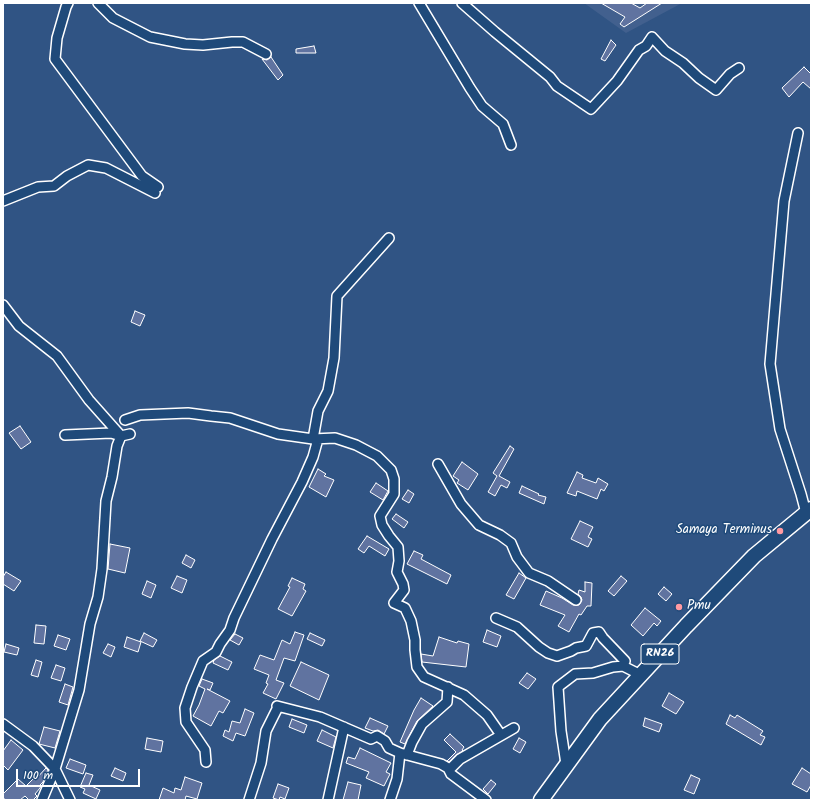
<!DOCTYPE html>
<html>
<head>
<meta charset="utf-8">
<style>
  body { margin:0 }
  #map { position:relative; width:814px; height:803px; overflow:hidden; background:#305484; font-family:Kalam,sans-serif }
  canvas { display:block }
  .frame { position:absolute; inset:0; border:4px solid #fff; pointer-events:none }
  .scale { position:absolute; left:16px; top:769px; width:124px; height:18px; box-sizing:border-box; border:2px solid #fff; border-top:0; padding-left:5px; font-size:12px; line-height:14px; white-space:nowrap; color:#fff; -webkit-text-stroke:3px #1f4a7a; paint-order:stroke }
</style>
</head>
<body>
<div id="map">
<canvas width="814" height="803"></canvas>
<div class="frame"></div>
<div class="scale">100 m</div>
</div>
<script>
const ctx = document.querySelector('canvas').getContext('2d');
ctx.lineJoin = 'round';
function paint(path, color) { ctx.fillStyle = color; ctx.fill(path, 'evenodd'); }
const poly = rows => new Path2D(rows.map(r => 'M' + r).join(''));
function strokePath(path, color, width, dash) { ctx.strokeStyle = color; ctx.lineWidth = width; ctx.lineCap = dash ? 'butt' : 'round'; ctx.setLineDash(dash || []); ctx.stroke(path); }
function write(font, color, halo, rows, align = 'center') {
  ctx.font = font + ' Kalam,sans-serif'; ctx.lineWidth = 3; ctx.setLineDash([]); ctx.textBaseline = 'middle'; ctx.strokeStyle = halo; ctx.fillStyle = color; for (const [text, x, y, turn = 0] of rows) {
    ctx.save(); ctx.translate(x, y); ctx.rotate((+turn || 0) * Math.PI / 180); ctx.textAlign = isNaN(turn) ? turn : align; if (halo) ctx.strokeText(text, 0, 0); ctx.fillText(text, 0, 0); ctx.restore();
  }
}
paint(poly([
  [584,3,682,3,626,33]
]), '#42608e');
const building = poly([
  [601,3,631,3,640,8,647,3,662,3,624,27,620,24,625,17,601,3],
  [611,40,616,45,605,61,601,59,611,40],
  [314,46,316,53,296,53,296,49,314,46],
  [271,57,283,75,278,80,262,59,267,60,271,57],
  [804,67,811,74,811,89,803,82,789,97,782,88,804,67],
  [135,311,145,315,140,326,131,322,135,311],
  [20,426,31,442,21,449,9,433,20,426],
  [510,446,514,449,499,476,510,482,507,488,501,485,495,496,488,492,497,476,493,473,510,446],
  [462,462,478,474,468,490,457,483,459,480,453,476,462,462],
  [318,469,326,474,324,476,334,480,326,497,309,487,318,469],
  [577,472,583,475,582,478,596,483,598,478,608,484,604,491,601,489,597,499,577,491,576,496,567,493,577,472],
  [376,483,388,491,383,500,370,492,376,483],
  [522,486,539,494,538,495,546,497,544,504,519,493,522,486],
  [408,490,414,494,409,503,402,499,408,490],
  [396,514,408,522,404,528,392,519,396,514],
  [580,521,593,527,588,537,592,539,588,547,571,539,580,521],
  [367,536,389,549,385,556,369,546,364,553,358,549,367,536],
  [110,544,130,548,125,573,108,569,110,544],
  [414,551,423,555,421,559,451,575,447,584,407,564,414,551],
  [186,555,195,560,191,568,182,563,186,555],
  [6,572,21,581,14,591,3,584,3,577,6,572],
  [519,573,526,578,514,599,506,595,519,573],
  [177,576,187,580,182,593,171,588,177,576],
  [621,576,627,581,614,596,608,591,621,576],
  [292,578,305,584,303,589,306,591,292,616,278,609,290,587,288,586,292,578],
  [147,581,156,585,151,598,142,594,147,581],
  [585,582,592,583,591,606,587,606,581,615,579,614,569,632,558,626,565,615,540,605,546,591,562,598,573,605,579,605,582,600,581,597,578,594,579,590,585,592,585,582],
  [664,587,672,594,666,601,658,594,664,587],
  [645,608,661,621,657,626,654,623,643,636,631,625,645,608],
  [36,625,46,626,44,644,34,643,36,625],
  [487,630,501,636,497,647,483,642,487,630],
  [295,632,304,635,295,661,284,658,276,680,284,683,276,699,263,693,268,684,266,683,269,675,254,669,260,655,274,660,282,640,290,644,295,632],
  [144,633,157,640,153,647,140,641,144,633],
  [310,633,325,640,322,646,307,639,310,633],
  [235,634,243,638,239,645,230,640,235,634],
  [58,635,70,639,66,650,54,646,58,635],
  [127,637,141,642,138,652,124,647,127,637],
  [439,637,457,643,458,641,469,644,466,667,422,662,421,654,433,656,439,637],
  [6,644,19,648,17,655,4,652,6,644],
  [108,644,115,647,111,657,103,653,108,644],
  [220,656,232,662,228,670,213,663,214,660,220,656],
  [36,660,42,662,38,677,31,675,36,660],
  [301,662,329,675,319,700,290,686,301,662],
  [56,665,65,668,61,681,51,678,56,665],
  [527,673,536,679,528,689,519,683,527,673],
  [202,679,213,683,210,690,207,689,230,701,223,713,219,711,211,726,193,716,199,705,205,689,199,686,202,679],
  [65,684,73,687,68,705,59,702,65,684],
  [669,693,684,702,676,714,662,706,669,693],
  [421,698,433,706,417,721,405,744,400,742,414,710,421,698],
  [245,709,254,713,245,736,236,733,233,741,223,736,225,730,229,732,232,721,240,723,245,709],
  [730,715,735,718,737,715,763,731,760,735,765,737,761,745,726,724,730,715],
  [370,718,388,726,384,734,378,730,373,731,365,728,370,718],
  [645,718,662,724,659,732,643,726,645,718],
  [292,719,307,725,304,733,289,727,292,719],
  [44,727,60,731,55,748,39,744,44,727],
  [322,730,336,737,333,748,317,741,322,730],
  [450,734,464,747,462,750,463,751,456,755,449,762,447,761,456,752,444,740,450,734],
  [147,738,163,741,161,752,145,749,147,738],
  [519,738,526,742,520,753,513,749,519,738],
  [11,740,23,750,8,770,3,765,3,751,11,740],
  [360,748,391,763,386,772,390,774,384,786,366,778,369,772,346,763,348,757,355,759,360,748],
  [70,759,86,765,83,774,66,768,70,759],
  [46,768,48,770,43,782,40,785,41,786,40,788,35,794,37,796,33,800,29,800,25,796,20,800,5,800,3,797,3,794,18,779,26,786,33,779,35,780,46,768],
  [115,768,126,773,123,781,111,776,115,768],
  [802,768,811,774,811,785,807,792,792,784,802,768],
  [86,773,93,775,89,785,100,790,96,799,83,793,85,789,80,787,86,773],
  [691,775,700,779,694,794,684,790,691,775],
  [185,777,202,783,197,799,186,796,185,800,159,800,163,788,174,793,175,788,181,790,185,777],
  [491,780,496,784,488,794,483,789,491,780],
  [348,782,361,785,358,800,343,800,348,782],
  [278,784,289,788,285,799,280,797,279,800,273,798,278,784]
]);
paint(building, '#6073a0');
strokePath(building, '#fff', 1);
const minor = poly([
  [68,3,66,7,57,38,55,59,142,176,158,187],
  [98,3,113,18,150,37,185,44,203,45,232,42,243,42,266,54],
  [419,3,470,88,482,106,503,124,511,145],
  [462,3,495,32,550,77,557,86,591,109,617,81,639,50,646,46,652,37,665,51,683,63,699,78,716,90,730,74,739,68],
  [798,133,784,201,770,364,780,429,801,494,806,513],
  [3,201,38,187,54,186,67,176,88,165,106,168,155,193],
  [3,305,19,326,57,356,89,400,121,436],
  [125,420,140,415,188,413,211,416,230,418,278,434,313,439,335,438,356,445,377,456,391,470,394,479,394,494,380,516,382,525,389,536,398,547,399,561,397,572,403,584,404,590,394,603,405,608,411,621,415,640,415,650,417,667,424,677,464,695,487,715,501,735],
  [65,435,111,433,121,436],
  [313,439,318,411,328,391,334,358,337,296,389,238],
  [438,464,461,504,479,525,500,535,511,543,517,557,529,573,548,581,576,600],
  [496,618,517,627,539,647,548,653,557,656,571,651,576,648,586,646,593,633,599,632,603,638,625,661,623,666],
  [277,706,320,717,371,739,377,736,385,741,389,748,400,753,441,764,448,768,451,774,486,800],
  [3,724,33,746,55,769,70,800],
  [407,755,412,742,422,724,447,702,448,687],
  [206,762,205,750,186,722,185,708,192,687,203,661,216,652,220,644,230,630,234,618,272,539,302,482,313,457,318,439],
  [566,764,561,731,558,687,575,674,593,673,613,667,623,666,641,675],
  [449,770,460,759,514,728],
  [42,800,55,769,79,690,90,624,98,597,102,569,106,501,112,477,117,446,121,436,130,434],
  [249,800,261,763,266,731,278,707],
  [328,800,344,727],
  [390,800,397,779,400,753]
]);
const primary = poly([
  [541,800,600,719,686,626,754,556,811,509]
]);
strokePath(minor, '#fff', 12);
strokePath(primary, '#fff', 17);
strokePath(minor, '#1f4a7a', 9);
strokePath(primary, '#1f4a7a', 14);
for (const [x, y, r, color] of [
  [780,531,4,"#ff9aa2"],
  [679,607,4,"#ff9aa2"]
]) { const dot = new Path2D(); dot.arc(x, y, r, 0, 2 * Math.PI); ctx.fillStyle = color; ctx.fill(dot); strokePath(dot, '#1f4a7a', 1.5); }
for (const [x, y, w] of [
  [660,654,38]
]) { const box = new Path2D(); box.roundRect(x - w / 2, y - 10, w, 20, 3); ctx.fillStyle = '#1f4a7a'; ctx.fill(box); strokePath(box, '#fff', 1); }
write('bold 12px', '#fff', null, [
  ["RN26",660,654]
]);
write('13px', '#fff', '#1f4a7a', [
  ["Samaya Terminus",772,531],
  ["Pmu",687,607,"left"]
], 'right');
</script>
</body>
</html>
